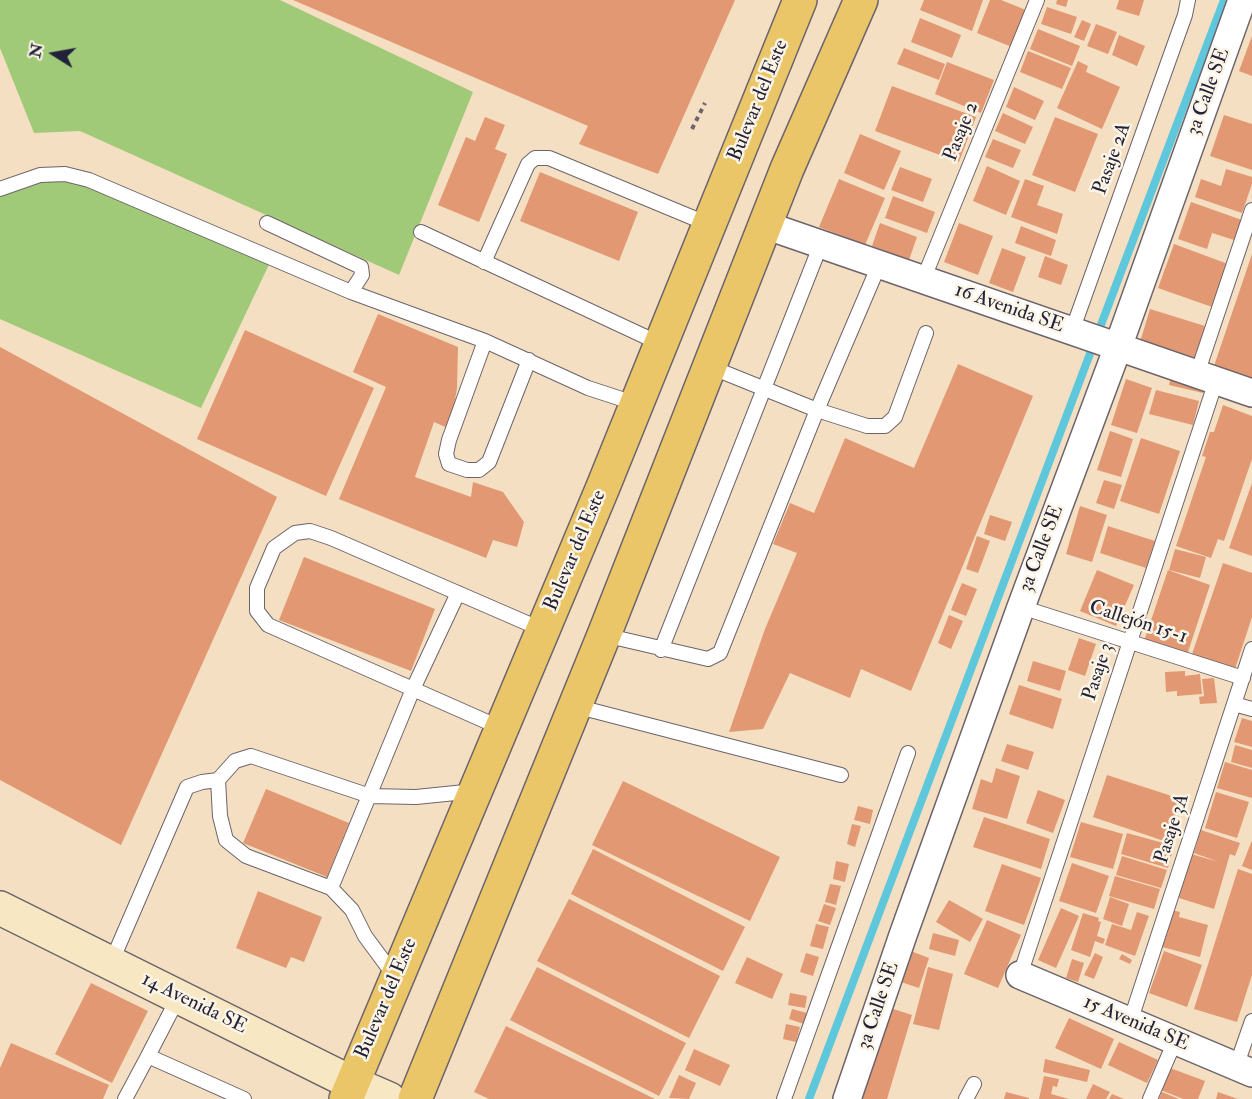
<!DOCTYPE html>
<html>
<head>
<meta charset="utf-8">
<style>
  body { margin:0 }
  #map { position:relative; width:1252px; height:1099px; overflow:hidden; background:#f4dfc2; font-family:"IM FELL Double Pica",serif }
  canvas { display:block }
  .north { position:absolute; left:24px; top:24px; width:60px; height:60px; -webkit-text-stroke:4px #fcf5e5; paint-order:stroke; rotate:281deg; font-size:16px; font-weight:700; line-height:24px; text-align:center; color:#22223b }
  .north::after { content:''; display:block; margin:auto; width:21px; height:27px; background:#22223b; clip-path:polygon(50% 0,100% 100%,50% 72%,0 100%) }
</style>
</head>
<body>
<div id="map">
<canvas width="1252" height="1099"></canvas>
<div class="north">N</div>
</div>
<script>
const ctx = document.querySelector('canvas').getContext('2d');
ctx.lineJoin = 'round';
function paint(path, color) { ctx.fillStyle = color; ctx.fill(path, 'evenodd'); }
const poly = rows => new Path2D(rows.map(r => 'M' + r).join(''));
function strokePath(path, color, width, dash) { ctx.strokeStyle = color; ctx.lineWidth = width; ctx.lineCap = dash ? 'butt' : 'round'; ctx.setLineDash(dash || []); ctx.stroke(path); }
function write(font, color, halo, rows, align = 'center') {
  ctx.font = font + ' "IM FELL Double Pica",serif'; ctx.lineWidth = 5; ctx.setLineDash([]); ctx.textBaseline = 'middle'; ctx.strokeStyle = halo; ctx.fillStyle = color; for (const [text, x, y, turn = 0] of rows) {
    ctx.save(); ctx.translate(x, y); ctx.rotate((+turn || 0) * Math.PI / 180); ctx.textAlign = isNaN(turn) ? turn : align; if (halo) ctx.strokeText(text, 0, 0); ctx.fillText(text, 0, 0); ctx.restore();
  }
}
paint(poly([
  [0,0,280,0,473,92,399,275,80,131,34,133,0,48],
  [65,174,273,256,201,408,0,319,0,191]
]), '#a0ca77');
strokePath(poly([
  [1099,330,1224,0],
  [809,1099,1091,351]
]), '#5fc7db', 8);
paint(poly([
  [293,0,735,0,658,174,579,144,588,126],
  [924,0,983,0,972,31,920,10],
  [990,0,1001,0,1031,12,1017,49,977,33],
  [1057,0,1068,0,1066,7,1056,4],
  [1119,0,1144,0,1139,16,1116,9],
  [1047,7,1077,17,1071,34,1041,24],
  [920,18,961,35,952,58,911,42],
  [1082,20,1091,24,1084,41,1074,37],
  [1096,24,1117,32,1108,54,1087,46],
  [1038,29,1080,46,1072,66,1030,49],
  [1119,35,1145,46,1137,66,1112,55],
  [1252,36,1252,76,1239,71],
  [904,48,945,64,939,80,897,64],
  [1028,51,1071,68,1062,89,1020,72],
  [1078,61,1088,66,1086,72,1120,87,1102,129,1057,108],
  [947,62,994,80,981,113,935,94],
  [892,86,976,117,959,162,875,131],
  [1014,87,1044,101,1035,120,1006,107],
  [1003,113,1033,127,1025,144,995,131],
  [1224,115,1252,124,1252,170,1210,156],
  [485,117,505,125,495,149,507,154,479,222,438,205,466,137,475,141],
  [1055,117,1098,134,1075,192,1032,175],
  [860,134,901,151,884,190,844,173],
  [993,139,1021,150,1013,168,985,157],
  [987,166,1020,181,1006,215,973,201],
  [900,167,932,179,923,202,891,190],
  [1226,169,1252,177,1252,184,1242,213,1195,197,1201,179,1221,186],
  [540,172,638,212,619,261,520,221],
  [839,179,885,198,865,245,819,227],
  [1025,179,1044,186,1037,205,1063,214,1057,234,1011,217],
  [893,196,935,212,927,233,885,218],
  [1191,202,1242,220,1234,240,1212,233,1207,249,1178,239],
  [880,223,917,237,909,260,872,246],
  [959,223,993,236,978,275,944,262],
  [1021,226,1056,240,1051,256,1015,243],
  [1174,244,1228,264,1212,307,1158,288],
  [1002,248,1026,257,1013,292,989,283],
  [1252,254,1252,379,1214,366],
  [1045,256,1068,265,1061,285,1038,277],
  [1150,309,1205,326,1195,359,1140,342],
  [378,314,458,347,457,388,450,429,434,422,415,477,471,497,473,482,503,492,524,522,517,547,493,540,486,558,339,499,386,387,353,372],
  [245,330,374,388,326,496,197,439],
  [0,347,277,497,121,845,0,780],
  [958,364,1033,396,911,691,861,669,850,698,790,673,763,729,729,732,765,629,797,553,773,544,790,503,814,513,845,438,914,468],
  [1171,376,1205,384,1203,393,1169,385],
  [1126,379,1152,388,1137,433,1111,425],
  [1156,390,1199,401,1193,425,1149,414],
  [1223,405,1252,416,1252,459,1224,541,1218,539,1211,558,1176,546,1206,457,1202,456,1210,432,1214,432],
  [1110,431,1133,439,1121,477,1097,470],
  [1141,438,1180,451,1159,514,1120,501],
  [1104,480,1122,485,1114,509,1096,503],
  [1252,483,1252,556,1229,548],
  [1080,506,1107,515,1092,562,1066,554],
  [990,515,1012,522,1005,541,984,534],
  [1108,526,1155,541,1146,568,1100,553],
  [977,536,990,541,978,573,966,569],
  [1175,549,1206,557,1200,578,1169,570],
  [304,557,435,609,411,671,279,620],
  [1223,563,1252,573,1252,617,1234,672,1191,657],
  [1097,570,1134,585,1116,626,1080,611],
  [1168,570,1210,585,1187,655,1144,641],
  [962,583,977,589,966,616,951,610],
  [949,615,963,621,951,649,938,643],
  [1079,638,1096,644,1085,676,1068,670],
  [1033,661,1066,671,1060,691,1027,681],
  [1185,671,1185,676,1200,674,1202,694,1177,696,1177,691,1166,692,1165,672],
  [1214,678,1217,703,1200,704,1199,697,1204,696,1202,679],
  [1019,685,1062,699,1053,729,1009,714],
  [1242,718,1252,721,1252,747,1234,742],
  [1007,744,1034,752,1028,770,1001,761],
  [1235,745,1252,750,1252,768,1231,762],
  [1225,762,1252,770,1252,798,1217,788],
  [996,768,1020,776,1007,819,972,809,981,779,992,783],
  [1107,775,1181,799,1167,842,1093,817],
  [623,781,780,857,750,921,592,845],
  [266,789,349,823,327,877,243,843],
  [1038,790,1065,800,1053,833,1026,823],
  [1216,792,1249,802,1237,838,1205,828],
  [858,806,873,810,870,824,854,820],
  [984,817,1050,839,1041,869,973,847],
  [1081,822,1123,834,1113,869,1070,857],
  [852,824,861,826,855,847,847,844],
  [1201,830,1240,843,1235,856,1230,854,1214,909,1179,898,1191,854,1219,862,1194,853],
  [1127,833,1174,846,1168,868,1121,854],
  [1252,840,1252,870,1242,866],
  [593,849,745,927,723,971,571,894],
  [1122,856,1167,870,1161,888,1116,875],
  [836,861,849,864,845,882,833,879],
  [1072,863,1109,876,1096,913,1059,901],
  [1002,864,1041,878,1024,925,985,911],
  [1238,869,1252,874,1252,975,1237,1022,1194,1009],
  [1115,876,1160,889,1154,909,1109,896],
  [830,884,841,886,836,905,825,902],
  [258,891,322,917,304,962,291,957,286,968,236,948],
  [1110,897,1129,904,1122,926,1103,919],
  [569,899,720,976,689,1038,537,961],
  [949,900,983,919,970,942,936,922],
  [824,904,836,908,830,925,818,921],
  [1061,908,1079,916,1056,968,1038,960],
  [1171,910,1180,912,1179,917,1208,925,1200,957,1162,947],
  [1137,912,1149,916,1135,956,1105,945,1112,924,1131,930],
  [1083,913,1099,918,1098,921,1101,922,1097,936,1105,939,1103,944,1095,941,1090,957,1071,950],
  [987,920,1021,935,998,988,964,974],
  [816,924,829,927,823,949,810,946],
  [933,933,959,940,955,956,929,949],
  [908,950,929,958,919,988,898,981],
  [1164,951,1202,965,1187,1007,1149,993],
  [806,953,819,957,813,976,800,972],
  [1095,953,1103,957,1094,979,1084,975],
  [1122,954,1132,960,1130,964,1119,959],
  [747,957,783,974,772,999,735,983],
  [1072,959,1084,963,1078,982,1066,978],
  [537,967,686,1043,659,1096,510,1020],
  [928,967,953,974,939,1030,913,1024],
  [91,983,148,1011,112,1083,55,1054],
  [790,993,807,996,805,1008,788,1005],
  [887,1007,912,1015,887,1099,861,1099],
  [792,1009,807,1013,804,1024,789,1019],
  [1069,1018,1114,1039,1101,1069,1055,1048],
  [786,1024,800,1027,796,1042,783,1039],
  [506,1026,655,1099,489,1099,474,1092],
  [1119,1042,1158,1060,1147,1083,1108,1065],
  [11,1043,109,1085,103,1099,0,1099,0,1068],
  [694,1049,730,1065,720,1086,685,1070],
  [1045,1059,1090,1070,1087,1082,1043,1072],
  [1170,1068,1205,1081,1198,1099,1183,1099,1161,1090],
  [679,1075,696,1083,689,1099,669,1098],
  [1044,1076,1059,1079,1057,1087,1053,1086,1051,1094,1069,1099,1039,1099],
  [1093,1084,1110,1092,1106,1099,1086,1099],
  [1006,1092,1029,1098,1029,1099,1004,1099],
  [1162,1092,1179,1099,1159,1099],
  [1218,1092,1238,1099,1216,1099],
  [1112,1094,1124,1099,1109,1099]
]), '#e29873');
const lane = poly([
  [0,189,40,175,65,174,89,180,351,292,485,341,588,388,637,404],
  [267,223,361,267,362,275,351,292],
  [421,232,661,344],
  [484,262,528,164,535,158,549,158,708,224],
  [923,280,1037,0],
  [1072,331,1185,15,1188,0],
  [485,341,449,440,446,454,449,464,467,470,479,470,489,462,529,360],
  [708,366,817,410,867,426,885,426,895,417,926,333],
  [1197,374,1252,210],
  [1021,607,1243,678],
  [604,635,708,659,720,653,817,410,879,265],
  [661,650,821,244],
  [1234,704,1252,709],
  [575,706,841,775],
  [501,728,268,625,257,611,257,588,274,548,295,533,310,531,331,538,543,630],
  [218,780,220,816,226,840,246,856,331,888,352,910,365,936,396,978],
  [331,888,413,689,458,593],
  [111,963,187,787,202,782,218,780,235,761,251,756,370,796,416,797,475,791],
  [1020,975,1216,381],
  [1130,1022,1252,649],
  [148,1056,179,996],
  [1236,1067,1252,1021],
  [125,1099,148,1056,244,1099],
  [784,1099,908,753],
  [966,1099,974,1084],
  [1150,1099,1175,1041]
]);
const street = poly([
  [765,225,1252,393],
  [1020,975,1252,1073],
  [847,1099,903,935,1021,607,1118,347,1242,0]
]);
const secondary = poly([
  [0,908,352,1083,389,1099]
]);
const highway = poly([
  [346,1099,603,487,800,0],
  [415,1099,604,635,787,169,861,0]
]);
strokePath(lane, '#6c646a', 16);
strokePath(street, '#6c646a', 30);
strokePath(secondary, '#6c646a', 36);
strokePath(highway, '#6c646a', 36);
strokePath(poly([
  [692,129,705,103]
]), '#6c646a', 4, [4.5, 4.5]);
strokePath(lane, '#fff', 14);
strokePath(street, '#fff', 27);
strokePath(secondary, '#f7e8c3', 33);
strokePath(highway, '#eac669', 33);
write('20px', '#22223b', '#fcf5e5', [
  ["3a Calle SE",1209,92,-70],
  ["Bulevar del Este",759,101,-68],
  ["Pasaje 2",962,132,-68],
  ["Pasaje 2A",1113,159,-70],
  ["16 Avenida SE",1009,309,19],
  ["3a Calle SE",1042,549,-69],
  ["Bulevar del Este",576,551,-67],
  ["Callejón 15-1",1138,623,18],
  ["Pasaje 3",1099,672,-72],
  ["Pasaje 3A",1173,829,-72],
  ["Bulevar del Este",387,999,-67],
  ["14 Avenida SE",194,1004,26],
  ["3a Calle SE",879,1006,-71],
  ["15 Avenida SE",1136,1024,23]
]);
</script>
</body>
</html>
